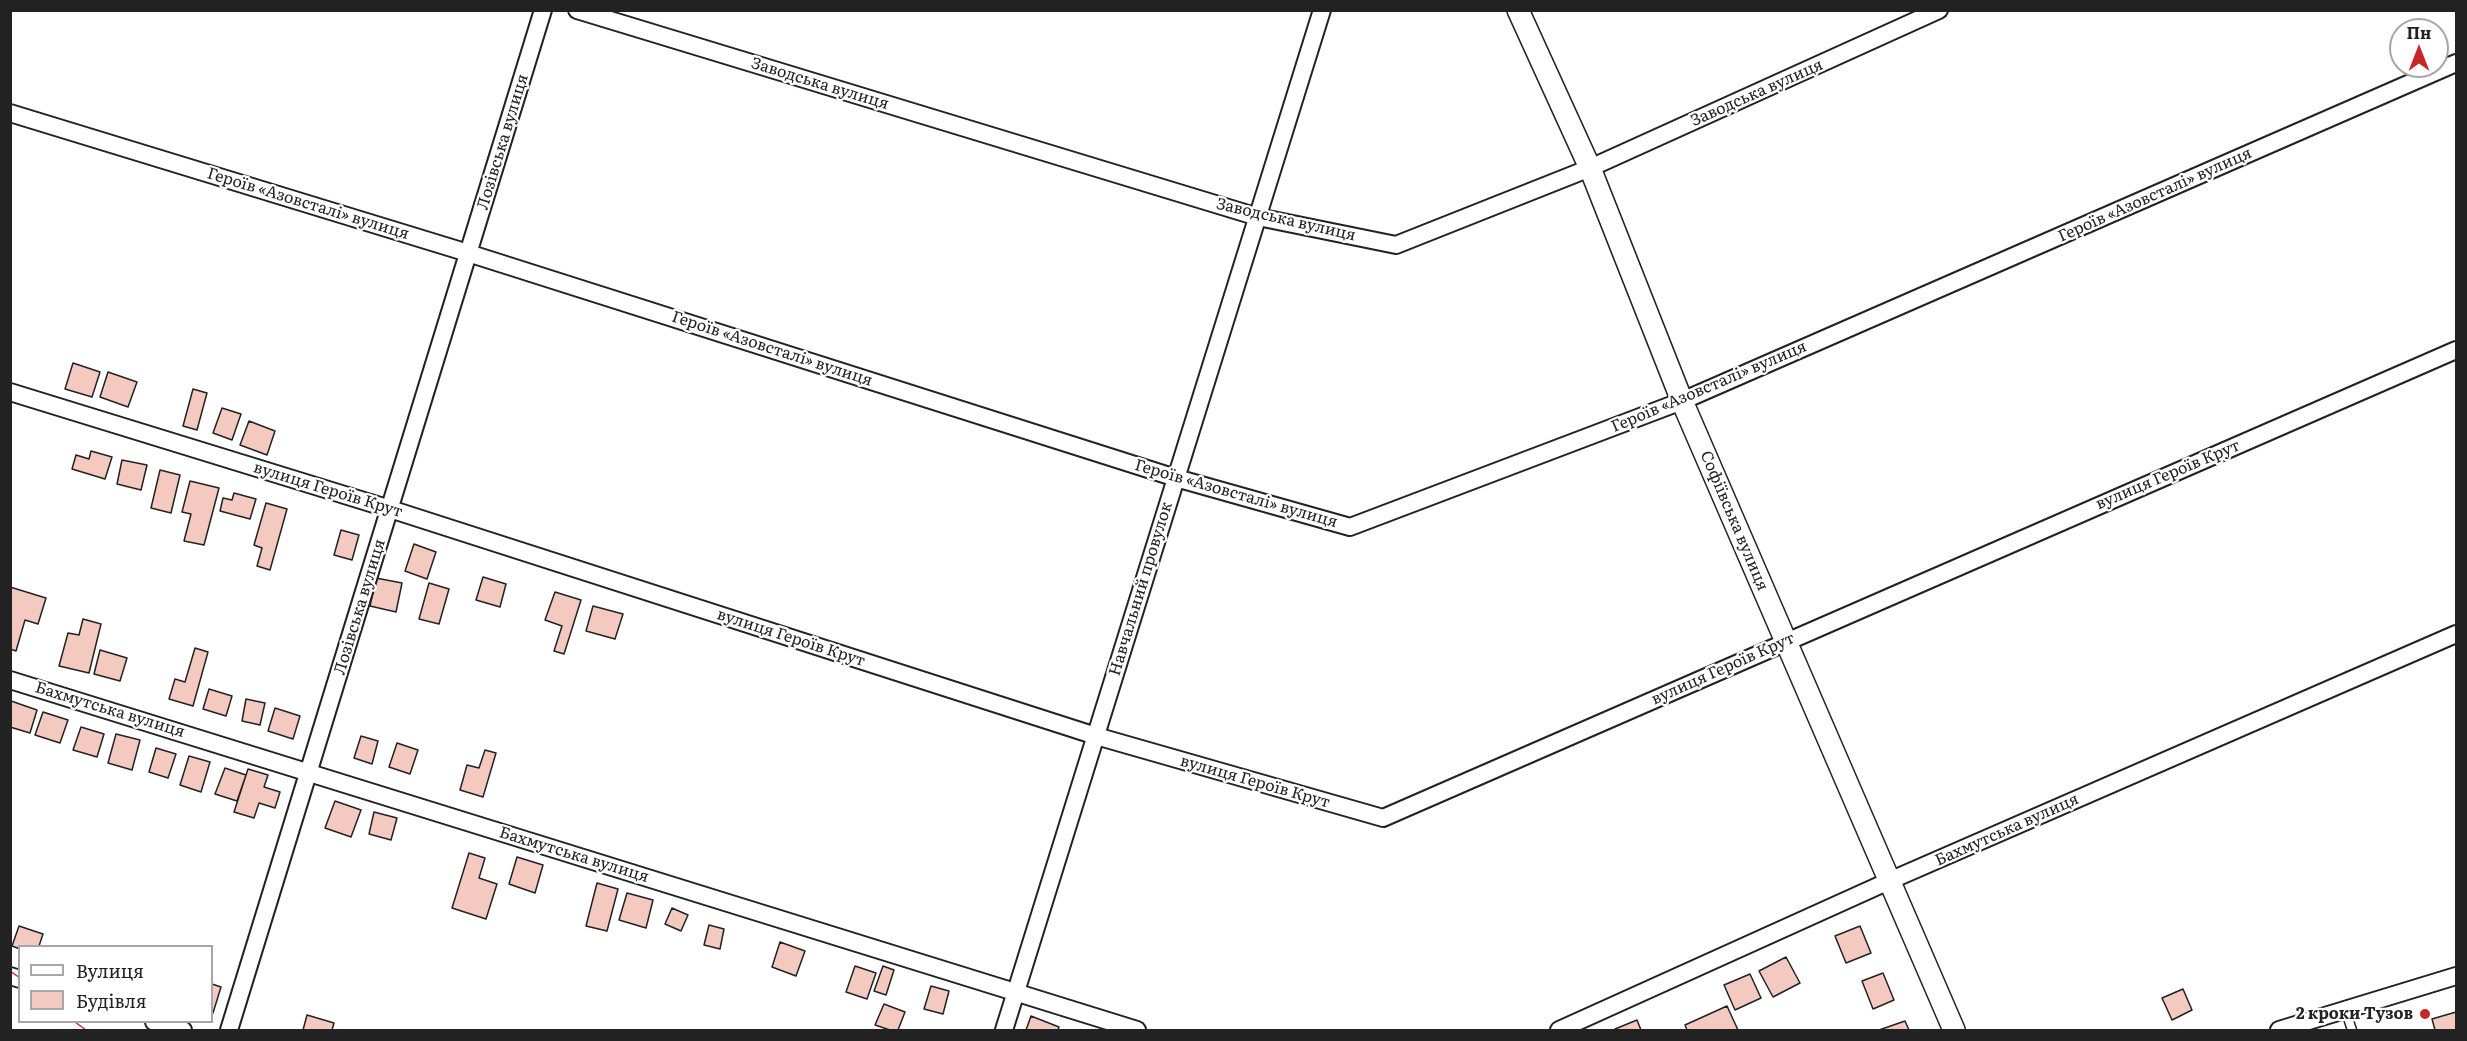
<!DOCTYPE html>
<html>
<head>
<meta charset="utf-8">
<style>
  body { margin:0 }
  #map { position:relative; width:2467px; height:1041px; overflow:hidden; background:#fff; font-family:Literata,serif }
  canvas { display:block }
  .frame { position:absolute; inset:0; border:12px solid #222; pointer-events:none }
  .legend { position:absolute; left:18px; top:945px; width:195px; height:78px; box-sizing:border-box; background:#fff; border:2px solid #a7a7a7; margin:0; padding:8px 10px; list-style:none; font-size:18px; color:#222 }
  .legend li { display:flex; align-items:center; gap:12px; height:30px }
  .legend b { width:30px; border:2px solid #a7a7a7 }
  .north { position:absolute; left:2389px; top:18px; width:60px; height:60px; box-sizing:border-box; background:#fff; border:2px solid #a7a7a7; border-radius:50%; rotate:0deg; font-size:16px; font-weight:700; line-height:24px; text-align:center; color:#222 }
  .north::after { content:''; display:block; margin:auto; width:21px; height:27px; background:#c62828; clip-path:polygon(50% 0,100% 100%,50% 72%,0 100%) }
</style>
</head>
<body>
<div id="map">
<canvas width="2467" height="1041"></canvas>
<div class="frame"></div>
<ul class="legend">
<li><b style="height:8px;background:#fff"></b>Вулиця</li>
<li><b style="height:16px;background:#f3c9c0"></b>Будівля</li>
</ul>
<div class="north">Пн</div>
</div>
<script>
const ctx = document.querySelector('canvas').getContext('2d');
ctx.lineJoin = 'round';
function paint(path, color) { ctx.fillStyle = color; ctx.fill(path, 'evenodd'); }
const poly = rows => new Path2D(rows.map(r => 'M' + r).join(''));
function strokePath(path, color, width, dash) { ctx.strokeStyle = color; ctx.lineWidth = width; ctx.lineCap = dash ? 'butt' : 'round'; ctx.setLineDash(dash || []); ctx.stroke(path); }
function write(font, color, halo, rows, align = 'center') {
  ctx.font = font + ' Literata,serif'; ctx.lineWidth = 4.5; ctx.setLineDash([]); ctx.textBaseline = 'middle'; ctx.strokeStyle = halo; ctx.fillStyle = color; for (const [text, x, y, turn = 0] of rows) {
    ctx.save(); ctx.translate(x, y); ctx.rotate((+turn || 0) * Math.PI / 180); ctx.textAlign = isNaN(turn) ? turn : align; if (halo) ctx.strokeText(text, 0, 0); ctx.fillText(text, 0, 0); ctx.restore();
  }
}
const building = poly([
  [73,363,100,372,92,397,65,389,73,363],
  [108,372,137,382,128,407,100,397,108,372],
  [193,389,207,393,197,430,183,426,193,389],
  [222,408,241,414,232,440,213,433,222,408],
  [249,421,275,431,267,455,240,445,249,421],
  [91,451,112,457,105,479,72,469,76,455,89,459,91,451],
  [122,460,147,465,141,490,117,484,122,460],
  [160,470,180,475,171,513,151,508,160,470],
  [190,481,219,488,204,545,184,541,191,514,182,512,190,481],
  [234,493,256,499,250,519,220,511,223,498,232,500,234,493],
  [266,503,287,509,270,570,257,566,262,548,254,545,266,503],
  [341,530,359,535,352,560,334,555,341,530],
  [414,544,436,552,427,579,405,571,414,544],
  [483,577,506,584,500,607,476,600,483,577],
  [376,578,402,583,396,612,370,606,376,578],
  [429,583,449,589,439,624,419,619,429,583],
  [10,587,46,598,38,624,25,620,16,651,10,649,10,587],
  [555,592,581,600,564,654,554,651,562,626,545,620,555,592],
  [593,606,623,614,615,639,586,631,593,606],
  [83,619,101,624,89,673,59,666,68,633,79,635,83,619],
  [195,648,208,652,193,706,169,699,175,679,185,682,195,648],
  [100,650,127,658,120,681,94,674,100,650],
  [209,689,232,696,226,716,203,709,209,689],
  [246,699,265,703,260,725,242,721,246,699],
  [11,701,37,710,30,733,10,727,11,701],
  [275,708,300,716,293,739,268,731,275,708],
  [43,712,68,720,60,743,35,735,43,712],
  [81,727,104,734,97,757,73,750,81,727],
  [116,734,140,740,132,770,108,763,116,734],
  [361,736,378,741,372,764,354,758,361,736],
  [397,743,418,750,410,774,389,767,397,743],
  [156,748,176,754,168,778,149,772,156,748],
  [485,750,496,753,483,797,460,790,467,765,479,768,485,750],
  [189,756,210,762,201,792,180,785,189,756],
  [225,768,246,775,237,801,215,794,225,768],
  [248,769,268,775,264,787,280,792,275,808,259,803,254,818,234,812,248,769],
  [335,801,361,810,351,837,325,828,335,801],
  [374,812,397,818,391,840,369,834,374,812],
  [469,853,485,858,479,878,497,884,486,919,452,908,469,853],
  [517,857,543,865,535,893,509,884,517,857],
  [597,883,618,889,607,931,586,926,597,883],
  [627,893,653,900,646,928,619,920,627,893],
  [672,908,688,915,681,931,665,924,672,908],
  [709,925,724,929,720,949,704,945,709,925],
  [19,926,43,934,39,946,20,946,20,949,12,946,19,926],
  [1860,926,1871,953,1846,963,1835,936,1860,926],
  [780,942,805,951,796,976,772,967,780,942],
  [1786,957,1800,983,1773,997,1759,971,1786,957],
  [855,966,876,973,867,999,846,992,855,966],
  [883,966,894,970,886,995,874,991,883,966],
  [1883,973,1894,1000,1873,1009,1862,981,1883,973],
  [1750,974,1761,998,1735,1010,1724,985,1750,974],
  [212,984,221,987,213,1013,212,1013,212,984],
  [931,986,949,991,943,1014,924,1009,931,986],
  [2183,989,2192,1010,2172,1020,2162,998,2183,989],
  [884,1004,905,1012,898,1030,890,1030,875,1025,884,1004],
  [1727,1006,1738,1030,1687,1030,1685,1025,1727,1006],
  [2456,1012,2456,1030,2435,1030,2432,1019,2456,1012],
  [307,1015,334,1023,332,1030,303,1030,307,1015],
  [1031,1016,1059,1027,1058,1030,1026,1030,1031,1016],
  [1637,1020,1641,1030,1616,1030,1615,1029,1637,1020],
  [1905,1021,1909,1030,1879,1030,1905,1021]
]);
paint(building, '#f3c9c0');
strokePath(building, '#222', 1.5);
const service = poly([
  [2345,1009,2352,1030]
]);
const minor = poly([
  [577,10,1258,217,1396,245,1590,168,1939,10],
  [10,113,468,253,1176,478,1350,527,1682,401,2456,63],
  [10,392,390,509,1096,736,1383,818,2456,350],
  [10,680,1137,1030],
  [10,976,20,979],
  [154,1022,183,1030],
  [229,1030,543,10],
  [1004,1030,1322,10],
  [1559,1030,1889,881,2456,634],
  [2279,1030,2456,976]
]);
const tertiary = poly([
  [1518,10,1590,168,1682,401,1954,1030]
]);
strokePath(service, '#222', 11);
strokePath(minor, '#222', 20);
strokePath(tertiary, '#222', 24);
strokePath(service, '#fff', 8);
strokePath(minor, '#fff', 16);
strokePath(tertiary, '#fff', 21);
strokePath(poly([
  [10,971,20,978],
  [75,1022,86,1030]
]), '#c62828', 1.5, [21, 4.5, 3, 4.5]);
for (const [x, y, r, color] of [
  [2425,1014,6,"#c62828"]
]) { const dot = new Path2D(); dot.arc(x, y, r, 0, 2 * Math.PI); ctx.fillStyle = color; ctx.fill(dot); strokePath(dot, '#fff', 2); }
write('16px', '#222', '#fff', [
  ["Заводська вулиця",820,84,17],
  ["Заводська вулиця",1757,93,-24],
  ["Лозівська вулиця",503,142,-73],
  ["Героїв «Азовсталі» вулиця",2155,195,-24],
  ["Героїв «Азовсталі» вулиця",308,204,17],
  ["Заводська вулиця",1286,220,13],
  ["Героїв «Азовсталі» вулиця",772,349,18],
  ["Героїв «Азовсталі» вулиця",1709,387,-23],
  ["вулиця Героїв Крут",2168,475,-23],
  ["вулиця Героїв Крут",328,490,17],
  ["Героїв «Азовсталі» вулиця",1236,494,16],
  ["Софіївська вулиця",1734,521,67],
  ["Навчальний провулок",1141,589,-73],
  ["Лозівська вулиця",360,607,-73],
  ["вулиця Героїв Крут",791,638,18],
  ["вулиця Героїв Крут",1723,669,-24],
  ["Бахмутська вулиця",110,710,17],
  ["вулиця Героїв Крут",1255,782,16],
  ["Бахмутська вулиця",2007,830,-24],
  ["Бахмутська вулиця",574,855,17]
]);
write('bold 16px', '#222', '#fff', [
  ["2 кроки Тузов",2413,1014]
], 'right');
</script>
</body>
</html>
